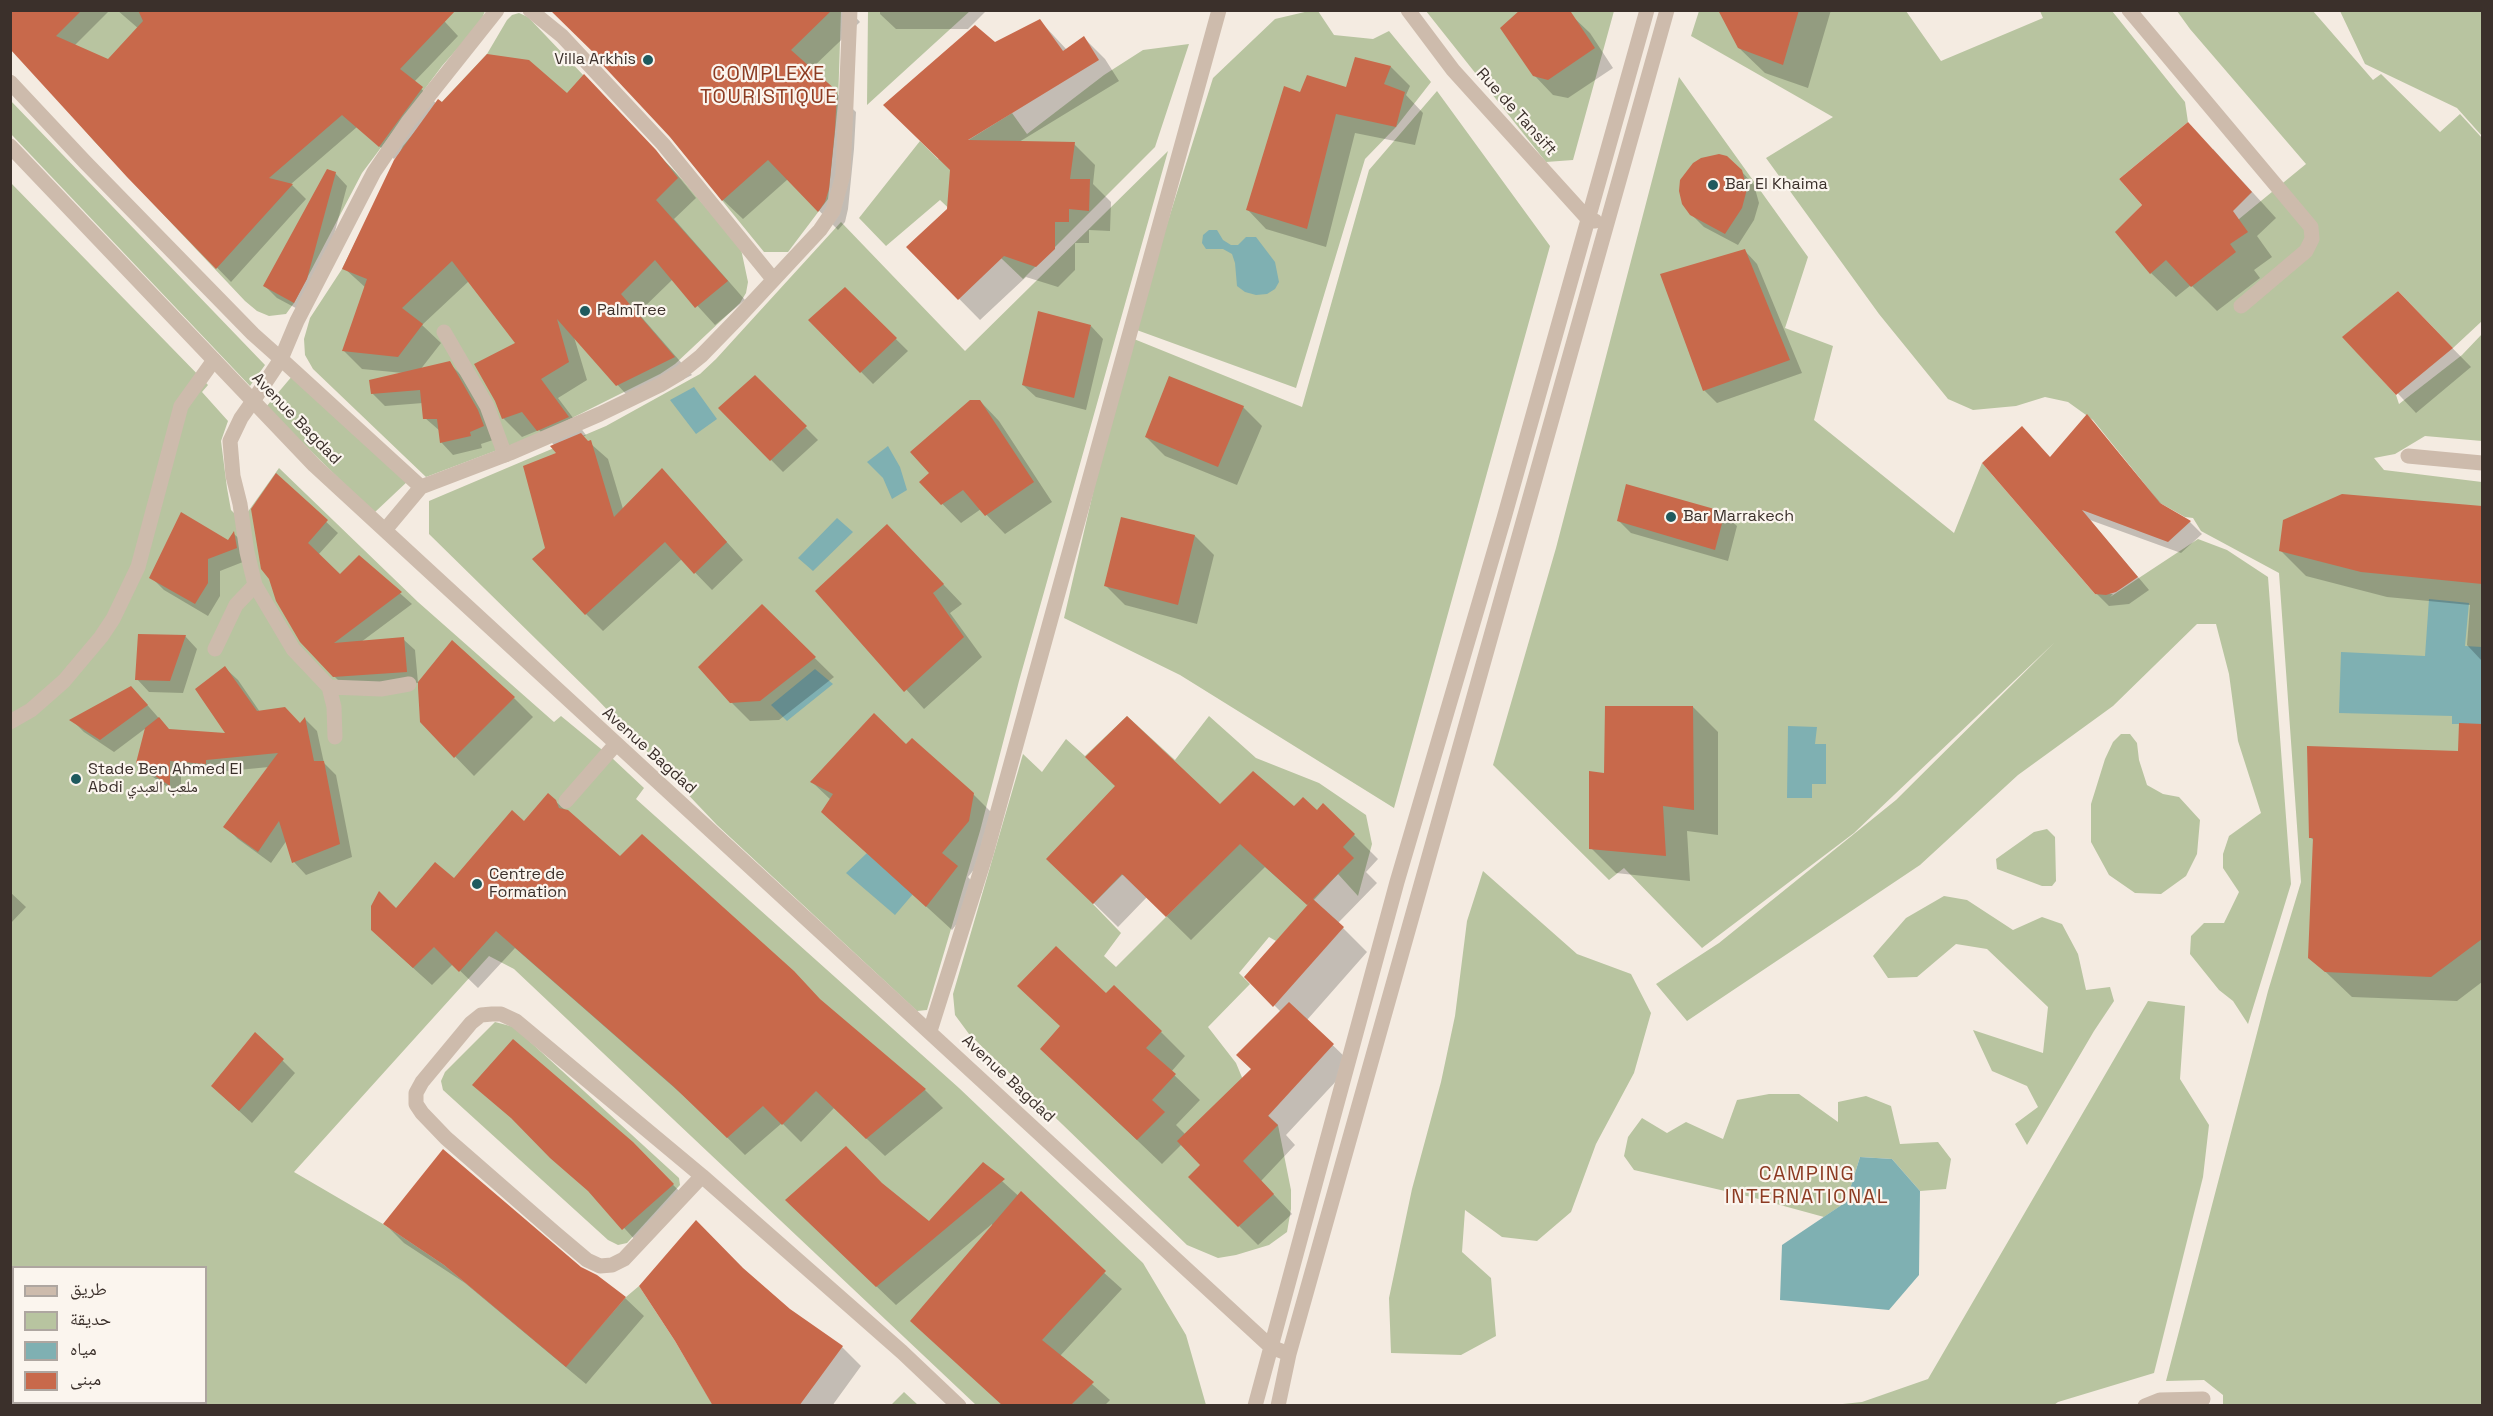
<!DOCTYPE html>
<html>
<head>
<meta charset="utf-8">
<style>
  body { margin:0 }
  #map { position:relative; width:2493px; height:1416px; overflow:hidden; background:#f4ebe1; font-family:"Space Grotesk","Noto Naskh Arabic",sans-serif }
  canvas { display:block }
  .frame { position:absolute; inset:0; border:12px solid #3b302b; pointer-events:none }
  .legend { position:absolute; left:12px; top:1266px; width:195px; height:138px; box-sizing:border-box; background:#fbf5ee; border:2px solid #aea6a0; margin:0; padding:8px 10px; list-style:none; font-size:18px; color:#3b302b }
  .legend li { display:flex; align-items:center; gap:12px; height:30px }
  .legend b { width:30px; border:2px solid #aea6a0 }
</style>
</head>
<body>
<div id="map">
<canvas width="2493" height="1416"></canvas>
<div class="frame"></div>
<ul class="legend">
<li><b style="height:8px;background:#cdbbac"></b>طريق</li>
<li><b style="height:16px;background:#b8c4a0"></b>حديقة</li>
<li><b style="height:16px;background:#7fb0b2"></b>مياه</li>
<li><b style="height:16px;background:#c8694b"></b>مبنى</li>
</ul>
</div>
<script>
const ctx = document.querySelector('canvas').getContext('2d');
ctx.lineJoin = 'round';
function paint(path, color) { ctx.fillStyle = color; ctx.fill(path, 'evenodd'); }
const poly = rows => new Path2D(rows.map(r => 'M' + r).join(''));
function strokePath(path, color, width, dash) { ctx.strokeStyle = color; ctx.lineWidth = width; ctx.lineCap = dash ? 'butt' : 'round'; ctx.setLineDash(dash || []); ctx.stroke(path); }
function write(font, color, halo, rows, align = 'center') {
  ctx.font = font + ' "Space Grotesk","Noto Naskh Arabic",sans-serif'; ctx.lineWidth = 4.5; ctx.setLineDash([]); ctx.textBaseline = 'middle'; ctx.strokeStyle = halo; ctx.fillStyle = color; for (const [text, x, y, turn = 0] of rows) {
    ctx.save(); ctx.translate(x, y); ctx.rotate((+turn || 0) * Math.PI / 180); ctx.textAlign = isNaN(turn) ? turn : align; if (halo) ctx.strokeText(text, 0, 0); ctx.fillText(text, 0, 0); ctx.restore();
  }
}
paint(poly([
  [11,11,485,11,480,23,442,66,362,173,294,303,286,314,269,316,257,311,245,301,94,141,36,74],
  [748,11,841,11,838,103,828,199,788,252,764,252,645,106],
  [868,11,868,10,970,11,867,105],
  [1309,11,1318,11,1334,35,1373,39,1389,31,1431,82,1396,127,1365,159,1296,388,1134,329,1213,78,1275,19],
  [1426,11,1614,11,1573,160,1546,162],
  [1699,11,1906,11,1941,61,2043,18,2040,11,2112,11,2185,102,2188,122,2119,179,2142,205,2116,232,2239,219,2306,164,2190,29,2177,11,2313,11,2373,80,2381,74,2440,132,2460,114,2482,138,2482,321,2453,348,2398,291,2343,337,2396,395,2399,404,2462,355,2482,334,2482,441,2425,436,2395,454,2374,458,2384,470,2482,482,2482,1405,2223,1405,2223,1395,2204,1380,2166,1381,2268,991,2301,882,2279,573,2201,531,2193,518,2185,517,2160,503,2093,420,2068,402,2045,397,2016,406,1973,410,1948,399,1879,314,1766,158,1833,117,1691,36],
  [2340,11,2482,11,2482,136,2457,108,2365,64],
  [519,13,528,17,681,178,741,249,748,282,746,293,740,303,675,364,660,374,540,434,426,477,313,369,305,355,304,339,310,318,342,269,403,146,422,123,487,54,507,20,512,15],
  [1189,44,1155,147,1023,279,940,200,886,246,859,218,920,141,938,159,1012,113,1027,134,1104,75,1143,50],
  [1679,77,1808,257,1785,328,1833,346,1814,420,1954,533,1982,463,2095,594,2113,594,2110,597,2198,539,2227,550,2268,577,2291,884,2248,1024,2233,1001,2219,990,2190,954,2191,936,2204,923,2224,923,2239,892,2223,868,2223,854,2229,836,2261,813,2238,741,2229,674,2216,624,2197,624,2113,706,2018,775,1920,865,1687,1021,1656,984,1719,943,1896,800,2055,642,1854,833,1702,948,1624,868,1609,880,1493,765,1556,548],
  [1437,91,1550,246,1394,808,1180,675,1064,618,1129,337,1302,407,1369,170],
  [10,100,265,365,250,386,11,134],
  [1168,151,1019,681,980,831,927,1010,917,1011,717,825,596,698,429,534,429,501,606,426,700,374,716,359,841,222,965,351],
  [11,183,208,385,202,392,228,421,221,441,227,488,231,510,235,514,247,513,279,468,418,602,554,722,561,716,612,758,644,788,636,799,959,1088,1143,1263,1186,1335,1206,1405,976,1405,514,969,489,956,294,1172,383,1224,444,1265,566,1366,626,1297,639,1286,675,1341,713,1405,11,1405],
  [14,1268,206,1268,206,1402,14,1402],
  [293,375,409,480,374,513,266,407],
  [1127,716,1175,760,1209,716,1256,758,1319,783,1366,815,1372,844,1358,896,1338,874,1276,941,1269,937,1239,973,1250,984,1208,1027,1236,1063,1251,1099,1278,1125,1291,1190,1291,1209,1287,1232,1269,1245,1236,1255,1218,1258,1187,1245,969,1034,955,1015,953,994,1023,754,1042,772,1066,739,1085,756],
  [1122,875,1204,879,1116,967,1104,956,1121,933,1093,904],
  [2121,734,2130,734,2137,743,2139,760,2147,785,2163,794,2179,797,2200,820,2197,854,2186,876,2161,894,2135,893,2109,875,2091,842,2091,804,2105,759,2113,742],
  [2047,829,2055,837,2056,881,2052,886,2042,886,1997,869,1996,859,2034,832],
  [1483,871,1577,954,1631,974,1651,1013,1634,1073,1596,1144,1571,1212,1537,1241,1502,1237,1465,1210,1462,1252,1491,1278,1496,1336,1461,1355,1391,1353,1389,1298,1412,1189,1441,1082,1455,1016,1467,921],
  [1944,896,1967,900,2013,930,2042,917,2062,924,2078,954,2086,990,2110,987,2114,1001,2094,1031,2027,1145,2015,1124,2038,1107,2027,1086,1992,1071,1973,1030,2043,1053,2048,1007,1987,949,1956,944,1917,977,1888,978,1873,956,1906,918],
  [2148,1001,2185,1006,2180,1079,2209,1125,2203,1177,2154,1373,2058,1402,2054,1405,1833,1405,1862,1402,1928,1379],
  [495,1022,514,1027,679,1178,680,1185,627,1243,618,1245,608,1240,443,1090,441,1081,445,1072],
  [1769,1094,1799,1094,1838,1122,1838,1102,1866,1096,1891,1106,1900,1144,1938,1142,1951,1159,1946,1189,1920,1191,1892,1159,1860,1157,1846,1202,1824,1217,1751,1197,1634,1170,1624,1156,1628,1137,1642,1118,1667,1133,1686,1122,1723,1139,1737,1100],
  [904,1392,918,1405,891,1405]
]), '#b8c4a0');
paint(poly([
  [1209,230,1217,230,1223,240,1231,245,1238,245,1246,237,1256,237,1275,262,1279,282,1275,289,1267,294,1256,295,1245,292,1237,286,1235,263,1232,254,1223,249,1206,249,1202,243,1203,235],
  [694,387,717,419,696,434,670,400],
  [888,446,900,467,907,490,892,499,883,478,867,462],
  [837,518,853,532,813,571,798,558],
  [2429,599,2469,603,2465,646,2482,647,2482,724,2452,724,2452,716,2339,713,2341,652,2425,656],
  [815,669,833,684,787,721,771,705],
  [1788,726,1817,727,1815,744,1826,744,1826,784,1812,784,1812,798,1787,798],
  [867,853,913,894,895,915,846,873],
  [1860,1157,1892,1159,1920,1191,1919,1275,1889,1310,1780,1300,1782,1245,1846,1202]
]), '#7fb0b2');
paint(poly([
  [10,10,110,10,74,46,109,61,139,29,117,10,434,10,458,36,414,82,437,104,602,94,674,171,696,198,674,219,745,300,715,325,673,279,638,313,692,375,635,404,574,337,587,380,558,398,586,435,583,437,608,459,623,509,662,470,743,560,712,590,682,559,603,631,586,614,546,549,558,454,555,446,539,430,522,437,503,418,518,343,469,281,422,325,441,343,420,370,449,363,462,376,490,424,496,439,481,444,482,448,453,455,441,442,440,431,425,418,423,403,385,406,372,393,403,373,362,369,344,351,366,288,344,268,399,155,394,159,357,127,291,184,306,199,231,282,128,176],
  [552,10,849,10,860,22,811,69,856,112,854,149,848,209,845,222,838,230,788,179,743,219,723,200,671,136,601,58],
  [880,10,987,10,968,29,896,29,880,14],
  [1724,10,1831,10,1808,88,1765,73,1739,48],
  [1570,14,1590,33,1613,68,1568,98,1553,95,1534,75],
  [1040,21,1067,50,1084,38,1105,59,1119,81,1019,142,1074,144,1095,165,1093,184,1111,202,1110,231,1089,230,1089,243,1075,243,1075,270,1058,287,1026,277,980,320,908,247,949,210,951,170,995,44],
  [1356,59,1391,67,1410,86,1406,95,1423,113,1415,145,1355,133,1326,247,1266,229,1248,210,1300,94,1347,89],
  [2213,149,2276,218,2257,236,2272,257,2254,270,2260,278,2217,311,2191,285,2176,297,2151,273],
  [1741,171,1754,185,1759,203,1754,220,1738,245,1704,227,1691,214],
  [335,173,347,186,319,292,307,314,277,298,264,285],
  [1745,251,1757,264,1802,373,1717,403,1704,390],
  [845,289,908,351,873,384,810,320],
  [2417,312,2471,367,2416,413,2345,337],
  [1091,326,1103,339,1086,410,1036,397,1023,385],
  [755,377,818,440,783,472,720,408],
  [980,401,999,421,1052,502,1005,534,981,509,961,523,921,482,931,473],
  [1243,407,1262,426,1237,485,1165,456,1146,437],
  [2087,416,2164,507,2190,522,2202,534,2181,553,2090,520,2149,590,2129,604,2109,606,2096,593,2051,459],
  [276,475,338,533,318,555,340,576,359,557,412,604,361,642,403,639,415,650,418,683,345,687,334,676],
  [2342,495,2482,508,2482,661,2467,645,2470,605,2387,597,2306,576,2281,551],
  [1724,514,1737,526,1728,561,1631,533,1618,520],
  [1122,519,1195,536,1214,555,1197,624,1125,605,1106,586],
  [234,534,246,545,248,560,220,571,220,596,208,616,164,590,151,577,229,542],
  [906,545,962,604,950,613,982,657,924,709,817,591],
  [762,606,834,677,779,720,750,721,731,702],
  [185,636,197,649,183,693,149,692,137,679],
  [225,668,238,680,260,712,301,725,305,719,317,731,324,763,336,775,352,857,306,875,294,862,287,840,271,863,238,839,225,826,269,767,218,772,218,775,181,772,181,796,150,775,137,763,146,728,114,752,84,732,72,720,143,700,170,731,228,735],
  [514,698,533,717,474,776,421,721],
  [1693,707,1718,732,1718,835,1687,831,1690,881,1616,873,1591,848,1605,775],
  [2461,725,2482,726,2482,982,2457,1001,2352,997,2310,957,2315,841,2311,838,2460,752],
  [906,746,973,794,998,819,993,846,968,877,982,892,952,930,823,812,831,800,812,782],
  [555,801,620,858,826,1007,925,1090,943,1108,885,1156,834,1108,801,1142,782,1123,745,1155,693,1104,515,948,478,988,453,964,432,985,391,948,397,910,454,880,524,823],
  [1220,806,1295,809,1317,812,1354,835,1378,859,1366,872,1377,883,1338,923,1367,952,1307,1020,1352,1064,1286,1135,1295,1145,1261,1181,1292,1214,1258,1245,1190,1177,1202,1165,1182,1144,1162,1164,1042,1049,1106,995,1161,1032,1185,1056,1171,1072,1200,1100,1176,1125,1186,1135,1253,1070,1281,1012,1246,977,1309,906,1265,867,1191,940,1147,897,1118,927,1073,883],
  [10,892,26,907,10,924],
  [256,1034,295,1073,252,1123,225,1098],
  [474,1085,632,1143,686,1198,636,1241,596,1197,523,1128],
  [983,1164,1122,1289,1060,1356,1110,1400,1104,1406,1003,1406,992,1224,896,1305,806,1219,883,1185,929,1223],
  [385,1224,580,1269,625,1298,644,1316,586,1384,465,1283,404,1243],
  [744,1271,789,1310,842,1347,861,1366,832,1406,715,1406]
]), '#0003');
paint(poly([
  [10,10,82,10,56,36,108,59,143,21,138,10,456,10,400,69,423,87,379,147,342,115,269,178,293,184,216,269,127,177,10,49],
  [550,10,832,10,791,50,837,91,835,129,829,189,825,202,818,212,768,160,722,201,670,137,598,60,599,58],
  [1520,10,1571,12,1595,48,1548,80,1533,76,1500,28],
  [1718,10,1799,10,1783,65,1738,48],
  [1040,19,1063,51,1084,36,1099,60,968,140,1075,142,1070,179,1090,179,1089,211,1069,209,1069,222,1055,222,1055,249,1036,267,1004,256,958,300,906,247,947,209,950,170,883,105,975,25,995,42],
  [487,54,529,60,567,93,584,74,656,150,678,178,656,200,728,281,695,308,655,260,621,294,675,357,616,386,557,319,569,362,541,379,569,417,537,431,522,412,502,419,495,401,474,364,515,343,452,261,402,308,423,324,398,357,342,351,367,279,342,269,394,160,438,99,442,102],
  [1355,57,1391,66,1384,84,1405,92,1396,127,1336,114,1307,229,1246,210,1284,86,1300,92,1307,75,1346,87],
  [2188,122,2252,192,2233,211,2248,232,2230,244,2236,252,2191,287,2166,260,2150,274,2115,232,2142,205,2119,179],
  [1719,154,1727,156,1742,170,1747,189,1742,208,1725,234,1690,215,1682,204,1679,191,1680,180,1693,163,1701,158],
  [327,169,336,172,307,279,294,303,263,286],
  [1745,249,1790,360,1703,391,1660,274],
  [845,287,897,338,860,373,808,320],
  [2398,291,2453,348,2396,395,2342,337],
  [1038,311,1091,325,1074,398,1022,385],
  [450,361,478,410,484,426,470,432,471,436,440,443,437,419,423,419,420,390,371,394,369,380],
  [755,375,807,426,770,461,718,408],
  [1169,376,1244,406,1218,467,1145,437],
  [970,400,980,400,1034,482,985,516,963,490,941,505,919,482,929,473,910,452],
  [2087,414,2160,503,2191,521,2168,542,2082,510,2138,577,2116,592,2106,595,2095,594,1982,463,2022,426,2050,457],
  [581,433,588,441,591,440,614,517,662,468,727,542,694,574,665,542,585,615,532,559,545,548,523,466,556,453,550,446],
  [276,473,328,520,308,543,340,574,359,555,402,592,334,643,404,637,407,672,333,677,300,642,276,601,269,579,261,569,251,509],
  [1626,484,1725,512,1715,550,1617,521],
  [2342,494,2482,506,2482,584,2361,572,2279,551,2283,520],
  [181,512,228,540,234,531,237,548,208,559,208,583,195,604,149,578],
  [1121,517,1195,535,1178,605,1104,586],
  [887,524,944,584,933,593,964,637,904,692,815,591],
  [762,604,816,657,760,701,730,703,698,667],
  [138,634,186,635,170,681,135,680],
  [452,640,515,697,454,758,420,722,418,688,418,682],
  [225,666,257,711,285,707,300,723,305,717,314,761,324,761,340,844,292,863,279,821,258,852,223,827,278,753,206,760,206,764,170,761,170,786,136,763,145,728,159,717,169,729,225,733,195,689],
  [131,686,148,705,100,740,69,720],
  [1605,706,1693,706,1694,810,1663,806,1666,856,1589,849,1589,771,1604,773],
  [874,713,906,744,912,738,974,793,969,821,942,853,958,866,926,907,821,812,833,794,810,782],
  [1127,716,1220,804,1253,771,1294,806,1303,797,1317,810,1323,803,1355,834,1343,847,1354,858,1313,899,1344,927,1273,1007,1244,977,1312,900,1307,905,1240,844,1166,917,1122,874,1093,904,1046,859,1115,786,1085,757],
  [2459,723,2482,724,2482,939,2431,977,2325,972,2308,958,2313,838,2309,838,2307,746,2458,751],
  [548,793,556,800,559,808,568,810,620,856,642,834,794,971,820,999,926,1089,866,1139,816,1091,782,1125,763,1106,727,1138,673,1086,496,931,459,972,434,947,413,968,371,930,371,906,379,891,396,908,435,862,454,878,512,810,524,821],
  [1056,946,1106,993,1114,985,1162,1031,1146,1048,1176,1074,1152,1100,1165,1112,1137,1140,1040,1049,1060,1026,1017,986],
  [1289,1002,1334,1044,1268,1116,1278,1125,1243,1161,1274,1194,1238,1227,1188,1177,1200,1165,1177,1141,1251,1069,1236,1055],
  [255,1032,284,1059,239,1111,211,1086],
  [513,1039,633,1142,674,1184,622,1230,588,1191,550,1158,511,1118,472,1085],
  [846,1146,882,1183,929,1221,983,1162,1005,1179,876,1287,785,1200],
  [443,1149,581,1267,597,1275,626,1297,566,1367,444,1265,383,1224],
  [1021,1191,1106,1271,1042,1340,1094,1382,1070,1406,1003,1406,910,1321],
  [696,1220,743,1268,790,1309,843,1346,799,1406,713,1406,675,1341,639,1286]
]), '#c8694b');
strokePath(poly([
  [444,332,487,406,505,455],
  [253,401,241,418,230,441,233,476,240,504,247,552,255,585,293,649,329,687,334,707,335,737],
  [215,649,236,605,255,585],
  [329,687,381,689,409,684],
  [10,722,31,710,64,681,101,637,113,619,138,567,181,406,214,360],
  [566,801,616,744]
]), '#cdbbac', 15);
strokePath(poly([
  [530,10,562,36,663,144,773,279],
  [1408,10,1453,70,1588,219,1595,221],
  [2129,10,2311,227,2312,239,2306,251,2241,306],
  [10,82,85,162,253,334,281,359,297,321,374,172,408,122,497,10],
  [10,146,314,465,1271,1347,1289,1354],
  [253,401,281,359,421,487],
  [2408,456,2482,463],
  [385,530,421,487,510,453,600,414,660,385,680,373,701,356,737,319,820,230,833,211,843,175,850,10],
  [930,1031,986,854,1219,10],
  [702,1176,624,1259,612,1265,600,1266,587,1260,555,1233,446,1138,422,1113,416,1104,416,1093,422,1082,471,1023,481,1015,492,1014,501,1014,516,1021,702,1176,902,1352,959,1406],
  [1255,1406,1397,882,1504,518,1647,10],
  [1278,1406,1289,1354,1667,10],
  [2145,1406,2160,1400,2203,1399]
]), '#cdbbac', 15);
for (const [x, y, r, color] of [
  [648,60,6,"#1f5a5e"],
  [1713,185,6,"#1f5a5e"],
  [585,311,6,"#1f5a5e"],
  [1671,517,6,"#1f5a5e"],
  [76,779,6,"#1f5a5e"],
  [477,884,6,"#1f5a5e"]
]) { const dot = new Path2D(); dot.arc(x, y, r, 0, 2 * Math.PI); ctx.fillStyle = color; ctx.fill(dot); strokePath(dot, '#fbf5ee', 2); }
write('16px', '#3b302b', '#fbf5ee', [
  ["Villa Arkhis",636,60,"right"],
  ["Bar El Khaima",1725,185],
  ["PalmTree",597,311],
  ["Bar Marrakech",1683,517],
  ["Stade Ben Ahmed El",88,770],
  ["Abdi ملعب العبدي",88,788],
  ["Centre de",489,875],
  ["Formation",489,893]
], 'left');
write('16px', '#3b302b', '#fbf5ee', [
  ["Rue de Tansift",1516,112,48],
  ["Avenue Bagdad",296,419,46],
  ["Avenue Bagdad",649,751,42],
  ["Avenue Bagdad",1008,1079,43]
]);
ctx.letterSpacing = '1.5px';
write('20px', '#8c3b22', '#fbf5ee', [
  ["COMPLEXE",769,75],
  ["TOURISTIQUE",769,98],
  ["CAMPING",1807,1175],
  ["INTERNATIONAL",1807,1198]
]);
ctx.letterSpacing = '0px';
</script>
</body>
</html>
